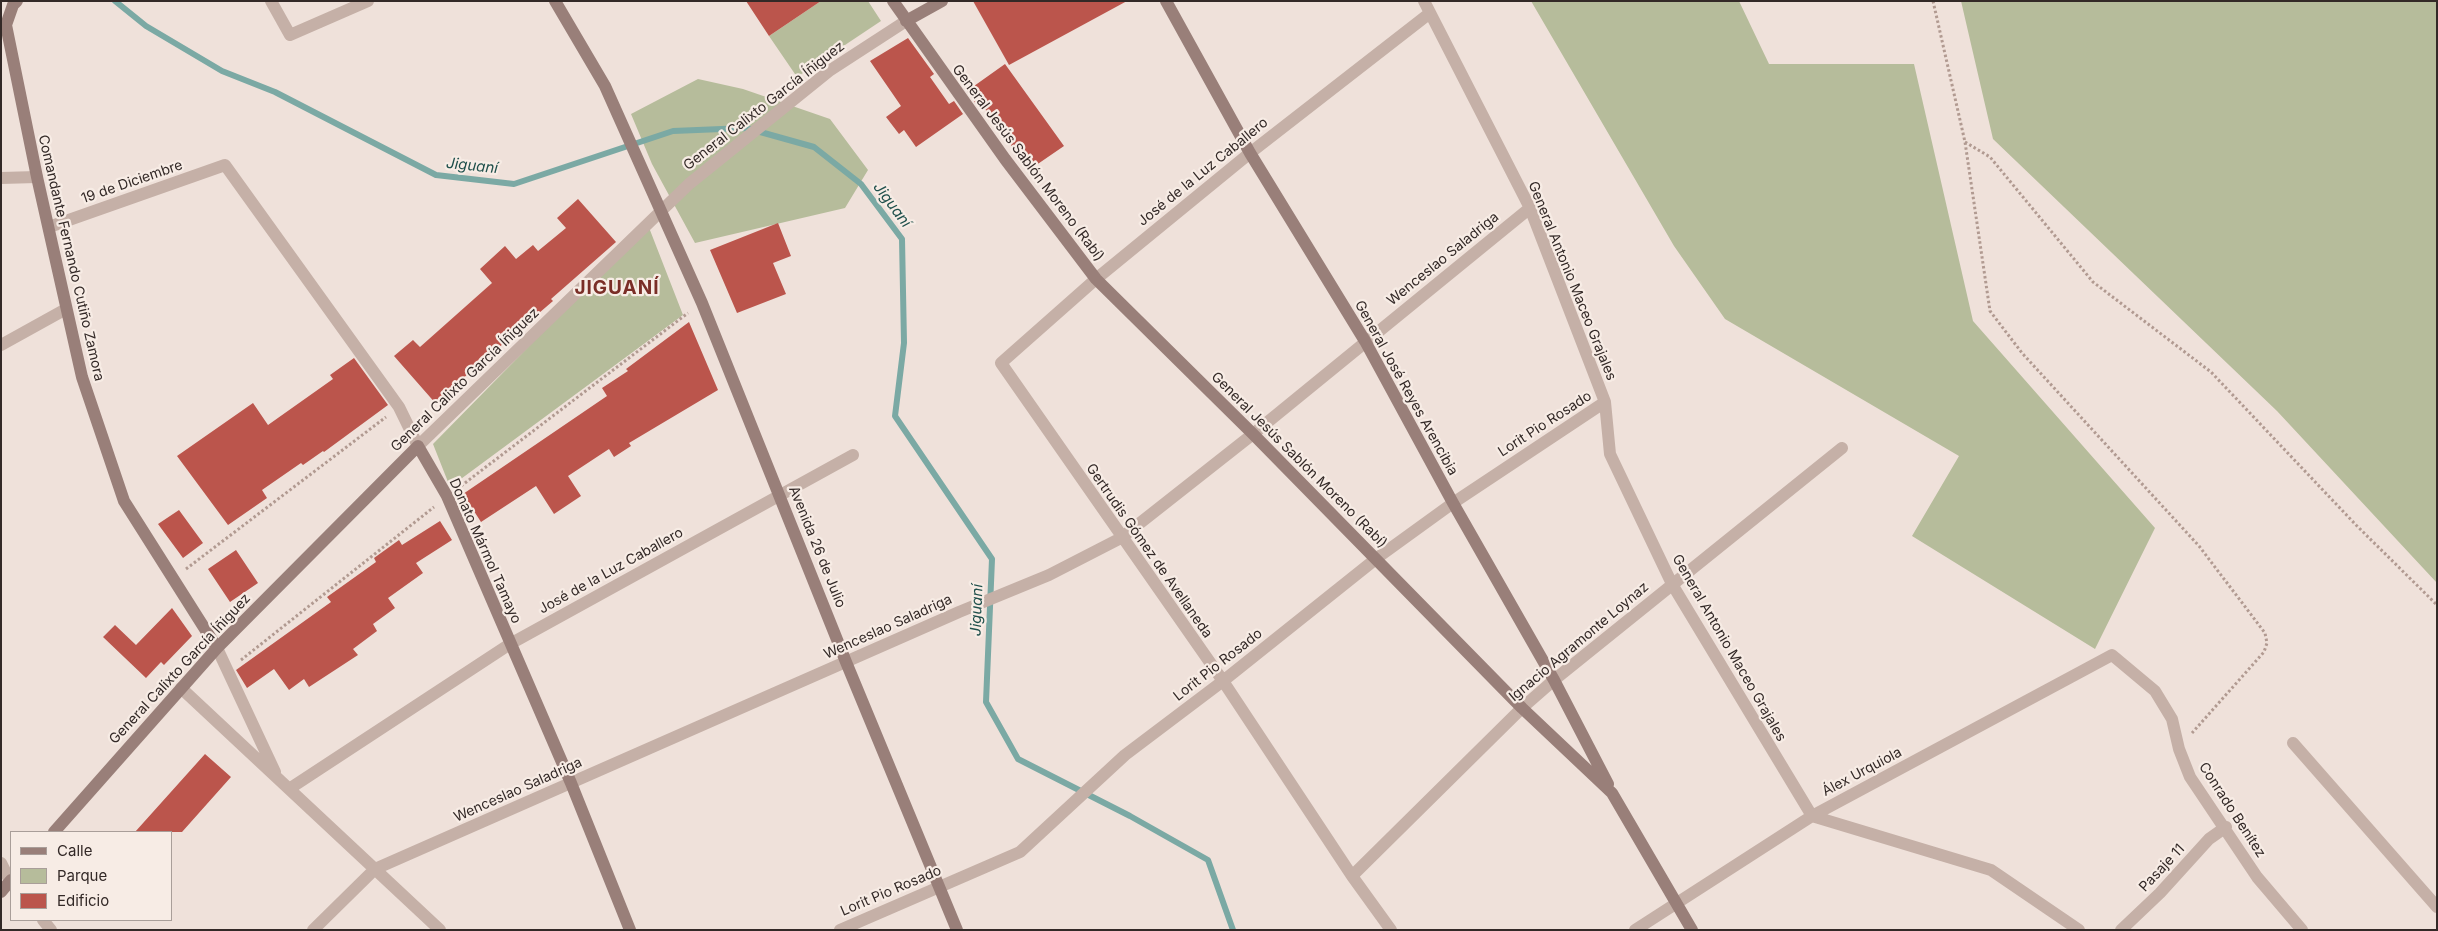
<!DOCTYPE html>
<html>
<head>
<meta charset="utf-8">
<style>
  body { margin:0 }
  #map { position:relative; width:2438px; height:931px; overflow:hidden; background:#efe1da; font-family:Inter,sans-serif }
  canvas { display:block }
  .frame { position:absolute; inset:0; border:2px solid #332927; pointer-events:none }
  .legend { position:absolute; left:10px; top:831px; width:162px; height:90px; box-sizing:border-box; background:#f7ece5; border:1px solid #a99e99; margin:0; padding:6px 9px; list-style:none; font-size:15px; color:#332927 }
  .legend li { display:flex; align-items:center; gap:10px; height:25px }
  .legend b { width:25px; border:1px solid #a99e99 }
</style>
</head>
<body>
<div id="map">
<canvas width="2438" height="931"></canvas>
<div class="frame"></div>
<ul class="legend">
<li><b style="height:6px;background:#997f79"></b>Calle</li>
<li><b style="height:14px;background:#b6bc9b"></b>Parque</li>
<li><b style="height:14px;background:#bb554c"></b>Edificio</li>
</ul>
</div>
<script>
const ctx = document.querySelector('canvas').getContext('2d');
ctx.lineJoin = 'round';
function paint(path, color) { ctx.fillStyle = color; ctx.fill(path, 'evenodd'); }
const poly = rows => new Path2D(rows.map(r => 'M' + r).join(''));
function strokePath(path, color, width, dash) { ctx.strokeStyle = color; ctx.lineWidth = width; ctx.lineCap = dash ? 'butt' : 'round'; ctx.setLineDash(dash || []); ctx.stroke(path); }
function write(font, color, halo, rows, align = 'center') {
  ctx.font = font + ' Inter,sans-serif'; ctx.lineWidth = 4.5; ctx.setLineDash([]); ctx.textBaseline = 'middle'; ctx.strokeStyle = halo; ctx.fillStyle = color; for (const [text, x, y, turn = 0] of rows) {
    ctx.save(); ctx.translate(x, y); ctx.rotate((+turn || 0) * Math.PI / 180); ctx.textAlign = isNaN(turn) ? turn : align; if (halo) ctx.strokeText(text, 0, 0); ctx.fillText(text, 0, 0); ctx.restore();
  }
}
paint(poly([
  [821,1,868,1,881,21,797,77,769,36],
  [1531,1,1739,1,1769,64,1914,64,1973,321,2155,528,2095,649,1912,536,1959,456,1725,319,1674,246],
  [1961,1,2437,1,2437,583,2277,411,1993,139],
  [698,79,743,89,830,119,868,170,845,208,695,243,652,164,631,114],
  [648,225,683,315,450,487,433,444]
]), '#b6bc9b');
strokePath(poly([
  [115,1,146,26,222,71,275,92,436,175,514,184,673,131,746,128,814,147,861,184,902,239,904,343,895,416,992,559,986,702,1018,759,1130,816,1208,860,1233,930]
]), '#7ba9a4', 6);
paint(poly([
  [746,1,821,1,769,36],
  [973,1,1127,1,1009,65],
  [908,38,934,74,930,77,949,104,954,101,963,114,916,147,904,130,899,134,886,117,901,106,870,61],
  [1005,64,1064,146,1029,170,980,102,976,104,967,91],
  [578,199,616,242,551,299,553,301,454,386,456,388,437,405,394,356,413,340,420,347,492,283,480,269,505,246,516,259,533,245,538,251,566,228,557,218],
  [778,223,791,256,773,263,786,294,737,313,710,250],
  [689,322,718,390,629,443,631,446,614,457,609,449,568,476,581,496,554,514,536,486,481,522,463,494,607,396,602,388,628,371,626,369],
  [354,358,388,405,324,452,323,451,303,465,301,463,262,490,267,498,228,525,177,456,253,403,268,425,333,379,330,375],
  [179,510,203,543,183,558,158,524],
  [440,521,452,540,416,563,423,573,388,598,395,608,373,624,377,631,353,649,358,655,309,687,304,679,289,690,274,669,247,688,236,670,331,602,327,597,376,562,374,558,399,540,402,545],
  [236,550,258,583,230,602,208,569],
  [172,608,192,636,164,665,161,662,146,678,103,637,115,625,136,645],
  [205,754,231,777,182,832,135,832]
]), '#bb554c');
strokePath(poly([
  [1933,1,1965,142,1990,311,2022,353,2199,546,2265,633,2267,643,2264,652,2192,733],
  [1965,142,1990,157,2093,282,2211,372,2356,525,2437,605],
  [461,486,688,313],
  [186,569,386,417],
  [241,660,434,507]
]), '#b19a91', 3, [2.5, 2.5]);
strokePath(poly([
  [271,1,290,35,368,1],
  [1424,1,1530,208,1605,402,1610,454,1672,584,1812,816,1991,870,2079,930],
  [1,178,37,177],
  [49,227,225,165,399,407,418,446,689,184,829,71,906,21],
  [1,345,66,309],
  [217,648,275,772],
  [181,688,440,930],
  [2293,743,2437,907],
  [289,789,510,644,853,455],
  [1,863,11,883],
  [1352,876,1522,708,1554,680,1842,448],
  [43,920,51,930],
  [313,930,375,869,959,612,1049,575,1121,538,1253,434,1530,208],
  [840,930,1020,852,1125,755,1223,681,1377,558,1453,503,1605,402],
  [1391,930,1352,876,1223,681,1001,363,1096,279,1250,153,1430,13],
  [1635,930,1812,816,2112,655,2155,691,2172,719,2179,749,2190,777,2257,877,2302,930],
  [2121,930,2160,893,2209,839,2226,827]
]), '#c5b0a7', 12);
strokePath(poly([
  [17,1,13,5,6,25,37,177,82,377,124,501,217,648],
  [555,1,605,86,702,303,846,662,957,930],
  [893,1,1005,159,1096,279,1253,434,1522,708,1612,793,1692,930],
  [1166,1,1250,153,1365,341,1453,503,1554,680,1608,784],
  [906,21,942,1],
  [54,832,217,648,418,446,447,496,571,783,630,930],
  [1,892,11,880]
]), '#997f79', 12);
write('14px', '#332927', '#f7ece5', [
  ["General Calixto García Íñiguez",764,106,-38],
  ["General Jesús Sablón Moreno (Rabí)",1028,163,53],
  ["José de la Luz Caballero",1203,172,-39],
  ["19 de Diciembre",132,182,-19],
  ["Comandante Fernando Cutiño Zamora",71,258,77],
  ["Wenceslao Saladriga",1443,259,-39],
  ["General Antonio Maceo Grajales",1572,281,68],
  ["General Calixto García Íñiguez",465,380,-44],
  ["General José Reyes Arencibia",1406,388,61],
  ["Lorit Pio Rosado",1545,424,-33],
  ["General Jesús Sablón Moreno (Rabí)",1299,460,45],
  ["Avenida 26 de Julio",817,547,68],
  ["Donato Mármol Tamayo",485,551,66],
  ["Gertrudis Gómez de Avellaneda",1149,551,55],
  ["José de la Luz Caballero",611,571,-29],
  ["Wenceslao Saladriga",888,627,-24],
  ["Ignacio Agramonte Loynaz",1579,642,-40],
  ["General Antonio Maceo Grajales",1729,648,60],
  ["Lorit Pio Rosado",1218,665,-38],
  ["General Calixto García Íñiguez",180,669,-47],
  ["Álex Urquiola",1862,772,-28],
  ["Wenceslao Saladriga",518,790,-24],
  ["Conrado Benítez",2232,810,57],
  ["Pasaje 11",2162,868,-47],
  ["Lorit Pio Rosado",891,891,-23]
]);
write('italic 15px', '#20504c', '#f7ece5', [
  ["Jiguaní",472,166,6],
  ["Jiguaní",892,205,53],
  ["Jiguaní",977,610,-88]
]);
ctx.letterSpacing = '1px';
write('bold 19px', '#7a2e27', '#f7ece5', [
  ["JIGUANÍ",617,288]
]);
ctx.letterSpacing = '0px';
</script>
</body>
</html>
